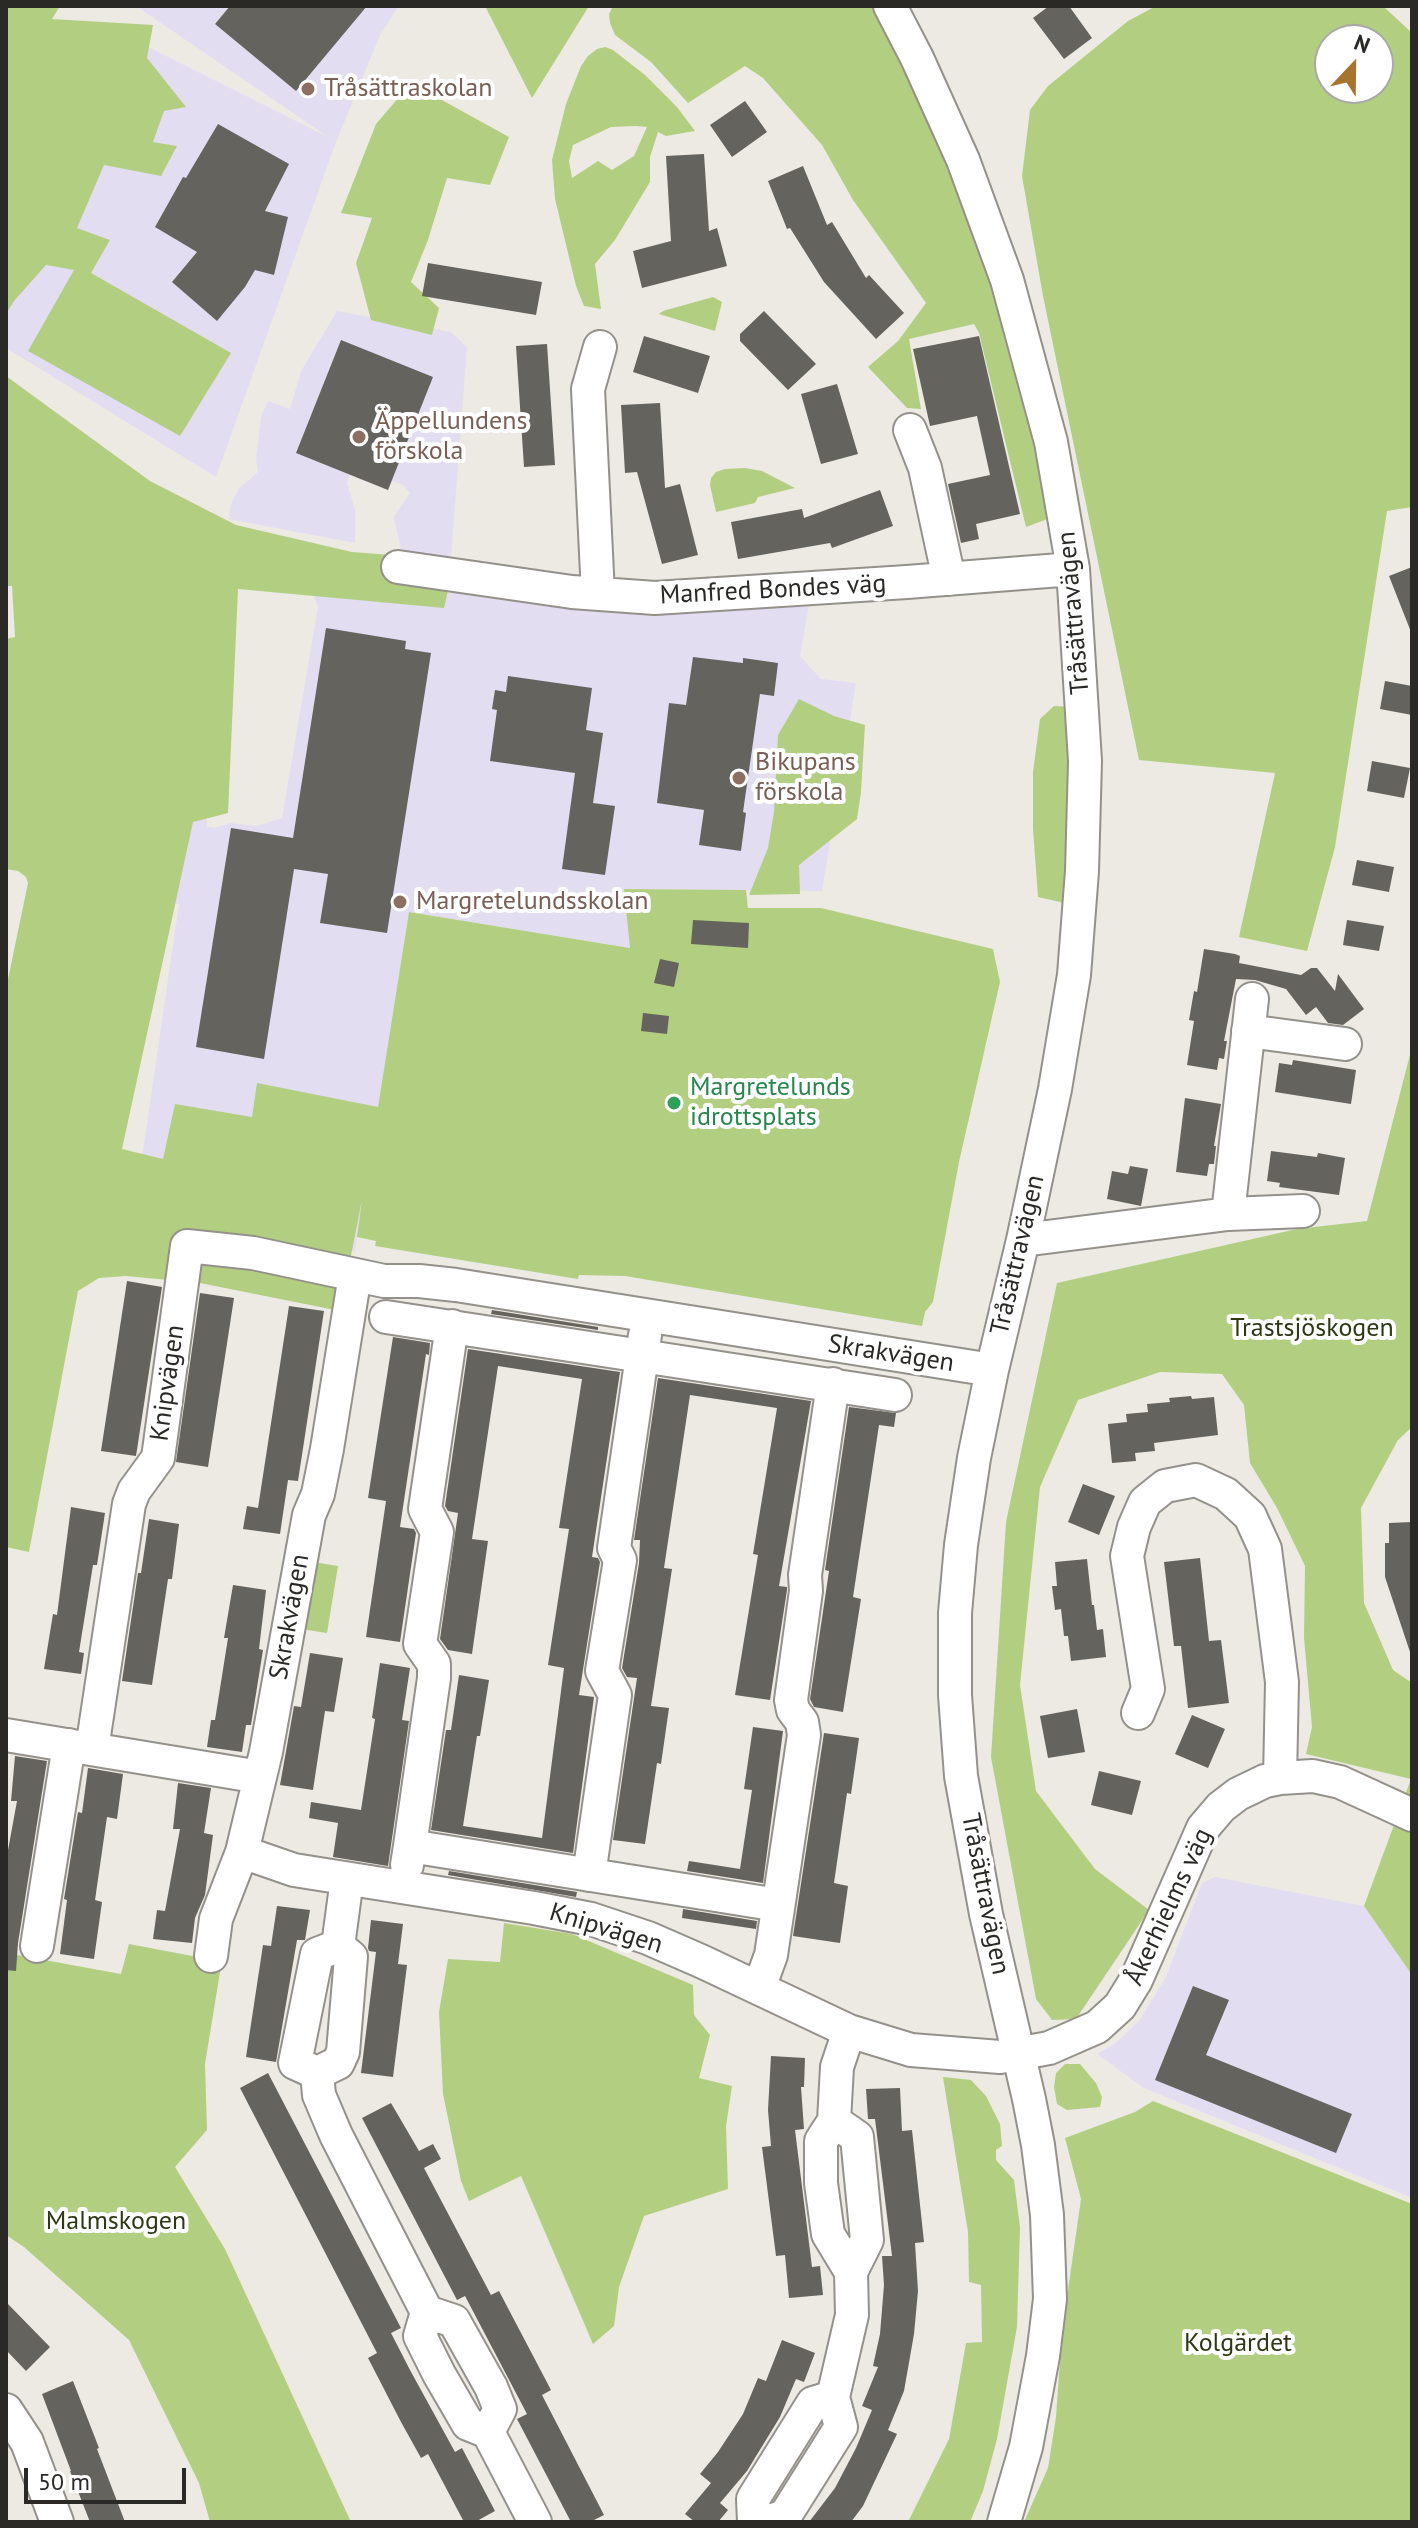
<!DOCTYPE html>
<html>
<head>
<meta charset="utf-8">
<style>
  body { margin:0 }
  #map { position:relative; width:1418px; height:2528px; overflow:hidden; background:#edeae4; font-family:"PT Sans",sans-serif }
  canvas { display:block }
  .frame { position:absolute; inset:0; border:8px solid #2a2926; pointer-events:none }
  .north { position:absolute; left:1314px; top:24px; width:80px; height:80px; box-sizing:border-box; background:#fff; border:2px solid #aaa9a8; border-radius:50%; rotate:22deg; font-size:22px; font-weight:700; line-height:32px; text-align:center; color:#2a2926 }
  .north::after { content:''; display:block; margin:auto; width:28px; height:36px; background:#a8732d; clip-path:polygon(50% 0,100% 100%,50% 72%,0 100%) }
  .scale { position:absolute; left:24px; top:2468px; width:162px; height:36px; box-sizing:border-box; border:4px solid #2a2926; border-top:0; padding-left:10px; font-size:24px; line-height:28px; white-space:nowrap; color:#2a2926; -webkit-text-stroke:6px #fff; paint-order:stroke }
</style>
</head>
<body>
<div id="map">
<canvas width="1418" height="2528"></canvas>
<div class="frame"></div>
<div class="north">N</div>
<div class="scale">50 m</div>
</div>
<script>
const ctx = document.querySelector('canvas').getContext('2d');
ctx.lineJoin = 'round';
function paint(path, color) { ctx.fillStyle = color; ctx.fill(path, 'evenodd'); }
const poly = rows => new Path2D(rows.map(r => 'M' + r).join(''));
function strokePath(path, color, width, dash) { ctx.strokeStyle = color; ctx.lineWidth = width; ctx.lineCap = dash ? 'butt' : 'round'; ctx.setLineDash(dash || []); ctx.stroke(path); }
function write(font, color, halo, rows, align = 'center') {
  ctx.font = font + ' "PT Sans",sans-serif'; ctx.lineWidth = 8; ctx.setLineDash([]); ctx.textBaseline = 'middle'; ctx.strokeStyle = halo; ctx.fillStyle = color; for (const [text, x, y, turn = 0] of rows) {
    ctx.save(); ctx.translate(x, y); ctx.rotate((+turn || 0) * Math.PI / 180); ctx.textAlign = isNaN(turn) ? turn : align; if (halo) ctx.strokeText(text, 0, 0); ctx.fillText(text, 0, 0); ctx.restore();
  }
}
paint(poly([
  [136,6,399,6,380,35,336,142,216,477,6,348,6,290,108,27,328,137],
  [337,311,451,332,467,347,451,558,401,550,394,517,410,493,403,485,392,481,388,490,354,477,356,471,351,470,347,483,355,510,355,543,229,519,231,504,239,488,258,472,256,459,261,416,268,401,290,409,301,371],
  [216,581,444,587,451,592,625,613,663,614,809,605,800,656,821,679,856,683,822,891,625,889,631,948,409,912,355,1252,142,1158,179,904,169,902,179,820,207,819,207,827,215,828,230,823,257,826,282,818,318,607,312,590,284,585,281,594],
  [1215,1877,1364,1906,1412,1975,1412,2198,1144,2088,1097,2054,1117,2042,1139,2021,1166,1977,1202,1883]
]), '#e3ddf2');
paint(poly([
  [6,6,60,6,52,19,153,25,147,58,186,107,164,111,153,142,177,146,161,176,104,165,77,228,110,240,91,273,231,353,180,436,28,351,74,270,46,265,14,301,6,314],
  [485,6,589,6,532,98],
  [613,6,872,6,917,93,959,189,992,284,1015,364,1050,518,1026,527,979,333,974,324,909,339,921,409,907,408,868,367,898,341,926,303,853,200,822,145,763,78,745,66,688,103,651,62,615,35,610,23,609,14],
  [1156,6,1383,6,1412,33,1412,507,1387,511,1335,847,1307,951,1239,937,1275,773,1139,760,1043,296,1022,176,1030,110,1048,86,1128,21],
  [1330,40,1378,40,1378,88,1330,88],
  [605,47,613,50,645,75,677,107,695,131,666,136,658,132,650,157,650,182,615,240,595,264,601,309,584,306,576,286,555,199,552,160,566,104,581,66,588,56,597,49],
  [636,126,647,127,634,156,612,170,598,161,572,178,569,161,573,145,611,127],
  [411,83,509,137,490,185,447,178,428,240,411,282,439,308,432,335,371,320,356,263,372,218,341,213,376,124],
  [713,297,722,302,715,331,659,314,663,311],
  [6,376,150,481,236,525,352,552,455,560,444,608,238,589,228,813,193,822,122,1149,163,1159,175,1104,252,1117,257,1083,378,1107,409,912,630,948,624,889,746,890,748,908,821,908,993,949,1000,982,959,1162,933,1302,925,1312,922,1326,625,1276,579,1275,578,1279,375,1246,376,1241,357,1237,362,1200,340,1311,200,1283,126,1276,99,1278,78,1291,29,1552,6,1547,6,989,28,883,26,877,18,871,6,869,6,639,15,637,12,586,6,586],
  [745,468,762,471,795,488,758,497,755,503,716,512,710,485,711,478,716,472,725,469],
  [799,699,834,716,865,725,861,792,857,819,799,865,800,894,749,895,768,848,774,812,778,735],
  [1054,706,1076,707,1069,904,1038,897,1033,829,1033,772,1040,719],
  [1412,1047,1412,1427,1398,1440,1361,1508,1364,1603,1393,1670,1412,1683,1412,1975,1364,1906,1411,1779,1306,1754,1312,1727,1304,1638,1305,1566,1277,1508,1250,1463,1244,1405,1222,1374,1160,1372,1078,1400,1040,1487,1020,1685,1036,1791,1095,1869,1149,1910,1076,2019,1052,2020,1036,1999,991,1757,1006,1522,1057,1283,1297,1229,1367,1221],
  [313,1562,338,1566,327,1633,301,1629],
  [504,1923,572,1934,693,1985,694,2015,710,2035,699,2078,732,2086,726,2126,728,2189,644,2216,619,2287,614,2326,593,2344,521,2176,469,2201,461,2181,443,2094,439,2012,448,1959,500,1962],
  [129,1944,203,1958,221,1966,205,2064,207,2130,175,2167,225,2249,351,2522,210,2522,199,2483,129,2340,24,2247,6,2235,6,1953,121,1974],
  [1065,2064,1080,2064,1096,2083,1102,2097,1100,2107,1067,2110,1057,2104,1054,2087,1056,2073],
  [943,2077,971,2080,986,2096,1000,2124,1002,2146,996,2150,996,2160,1014,2180,1020,2227,1017,2327,997,2439,983,2491,970,2522,908,2522,949,2439,966,2343,982,2342,981,2285,969,2282,968,2232],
  [1153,2101,1412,2204,1412,2522,1024,2522,1048,2468,1056,2417,1062,2332,1081,2199,1065,2138,1135,2112]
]), '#b2cf81');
paint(poly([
  [230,6,367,6,296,91,215,24],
  [1049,6,1069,6,1092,38,1064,59,1033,18],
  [745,101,767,132,732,157,710,125],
  [218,124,289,164,265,211,288,217,274,275,255,270,245,287,217,321,172,282,197,252,155,227,183,177,186,178],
  [704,154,709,231,717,228,727,266,642,288,633,251,671,241,666,156],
  [803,166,827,225,832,222,866,278,869,275,904,313,876,339,824,282,790,228,787,229,768,181],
  [428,263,542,282,536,315,422,296],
  [764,311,816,364,788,390,740,341,740,334],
  [644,336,710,356,698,393,633,372],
  [979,336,1020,514,976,524,979,539,961,543,948,484,990,475,977,416,930,426,913,349],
  [341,340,433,377,388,490,296,453],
  [547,344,555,465,524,467,516,346],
  [837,384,858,454,821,464,801,394],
  [660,403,665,488,680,484,698,555,662,564,637,472,625,473,621,405],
  [880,490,893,526,832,548,830,543,738,559,731,522,802,509,804,518],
  [1412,567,1412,632,1411,632,1389,576],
  [326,628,406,641,405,649,431,653,387,933,320,923,328,874,294,869,264,1059,196,1047,231,828,293,838],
  [693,657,743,663,743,658,778,663,774,696,760,694,743,812,746,813,741,851,699,845,704,810,657,803,669,703,686,705],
  [508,676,592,688,586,730,603,733,593,803,615,806,605,875,562,869,575,773,490,761,497,710,492,709,495,690,506,692],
  [1385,681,1412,686,1412,715,1380,709],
  [1372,761,1410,768,1404,798,1367,791],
  [1357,860,1394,867,1389,892,1352,885],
  [693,920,749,923,748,948,691,944],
  [1347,920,1384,926,1379,951,1343,945],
  [1204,949,1235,954,1240,956,1239,963,1301,975,1311,968,1317,968,1335,991,1338,974,1364,1009,1343,1025,1328,1023,1316,1007,1306,1015,1286,989,1255,980,1236,979,1224,1041,1227,1041,1224,1059,1219,1058,1217,1070,1187,1065,1194,1021,1189,1020,1194,991,1197,992],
  [660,959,679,963,674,987,654,983],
  [643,1013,669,1016,667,1034,641,1031],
  [1293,1060,1356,1070,1351,1104,1275,1092,1279,1063,1292,1065],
  [1185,1098,1221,1104,1214,1146,1216,1146,1214,1164,1209,1164,1207,1176,1176,1172],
  [1271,1151,1317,1157,1318,1153,1345,1158,1339,1195,1279,1187,1280,1183,1267,1181],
  [1130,1166,1148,1169,1141,1206,1107,1199,1112,1171,1128,1174],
  [127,1281,162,1287,136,1456,101,1451],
  [200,1293,234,1298,208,1467,176,1462],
  [289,1306,324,1311,298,1481,288,1480,280,1534,243,1529,247,1506,258,1508],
  [492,1310,598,1327,598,1330,491,1314],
  [393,1337,430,1343,429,1355,426,1354,400,1527,414,1529,416,1533,400,1642,366,1637,386,1501,368,1498],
  [468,1349,620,1372,592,1557,598,1558,600,1562,579,1695,594,1697,573,1853,431,1830,446,1730,451,1730,459,1675,489,1680,480,1736,477,1736,463,1826,542,1838,564,1668,548,1665,569,1529,559,1528,582,1379,498,1366,472,1539,488,1541,472,1654,448,1650,440,1639,458,1513,448,1511,445,1506],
  [658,1378,811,1401,779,1586,787,1587,787,1590,770,1700,735,1695,758,1555,753,1554,777,1408,690,1395,664,1568,672,1569,651,1706,669,1708,661,1764,657,1763,645,1844,613,1840,637,1678,627,1677,622,1668,639,1563,640,1540,634,1540],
  [1191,1396,1192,1399,1214,1397,1218,1435,1154,1443,1155,1451,1135,1453,1136,1461,1112,1463,1108,1424,1127,1422,1126,1414,1148,1412,1147,1404,1170,1402,1169,1398],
  [849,1407,896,1413,894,1427,879,1425,853,1597,861,1599,843,1712,814,1707,810,1699,829,1571,825,1570],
  [1083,1484,1115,1496,1099,1535,1068,1522],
  [71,1507,105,1513,97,1565,93,1565,79,1652,84,1653,81,1674,44,1669,53,1614,57,1615],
  [149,1519,179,1524,172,1579,168,1579,152,1685,122,1681,138,1573,141,1573],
  [1412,1522,1412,1652,1410,1652,1385,1577,1385,1543,1389,1543,1389,1523],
  [1200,1558,1209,1641,1221,1640,1229,1703,1188,1708,1181,1646,1174,1646,1164,1562],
  [1087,1559,1092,1605,1094,1605,1097,1630,1103,1629,1106,1657,1071,1661,1068,1636,1064,1636,1061,1609,1055,1610,1052,1586,1057,1586,1055,1562],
  [233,1585,266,1590,259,1649,263,1650,251,1725,246,1725,242,1752,207,1747,211,1720,215,1720,228,1638,224,1638],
  [310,1653,343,1658,334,1712,325,1711,313,1790,280,1785,294,1706,301,1707],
  [380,1663,410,1668,402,1720,409,1721,388,1866,333,1857,338,1823,309,1818,311,1802,361,1810,375,1719,372,1718],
  [1077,1709,1085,1752,1048,1758,1040,1716],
  [1192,1715,1225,1729,1208,1768,1175,1754],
  [753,1727,783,1731,763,1883,687,1871,689,1861,740,1869,752,1790,744,1789],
  [824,1733,859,1738,851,1794,847,1793,834,1883,848,1886,840,1943,793,1936],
  [15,1756,47,1761,18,1943,16,1971,6,1970,6,1861,17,1801,11,1801],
  [88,1768,123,1774,117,1819,107,1817,95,1900,102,1902,94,1959,60,1954,67,1900,64,1899,78,1812,82,1813],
  [1099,1771,1141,1781,1132,1815,1091,1805],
  [178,1783,211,1788,204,1833,213,1835,205,1895,195,1918,192,1943,153,1939,157,1910,165,1911,180,1829,173,1829],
  [449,1871,577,1892,576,1897,448,1875],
  [277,1906,310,1910,305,1940,297,1940,276,2062,246,2057,263,1945,271,1946],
  [683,1909,757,1921,756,1929,682,1918],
  [371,1920,403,1924,398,1964,407,1965,393,2077,361,2073,376,1952,369,1951,368,1948],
  [1193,1986,1229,2000,1206,2055,1352,2114,1336,2153,1155,2080],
  [771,2056,805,2058,804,2087,801,2087,804,2129,795,2130,812,2267,820,2266,823,2295,789,2298,785,2255,776,2256,762,2147,771,2146,768,2110],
  [268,2073,401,2328,391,2333,410,2370,455,2452,462,2448,495,2511,475,2522,464,2522,428,2454,421,2458,401,2422,368,2358,377,2353,240,2088],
  [900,2088,902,2131,912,2130,924,2242,915,2243,918,2291,914,2334,904,2391,888,2430,897,2434,863,2506,851,2522,809,2522,835,2488,856,2448,872,2410,862,2406,878,2367,873,2366,880,2334,884,2285,882,2256,892,2256,875,2119,868,2119,866,2089],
  [391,2103,419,2151,433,2144,441,2159,424,2168,491,2295,499,2291,551,2390,542,2395,604,2515,590,2522,571,2522,517,2419,527,2414,465,2296,457,2300,362,2118],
  [6,2302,50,2347,26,2371,6,2350],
  [782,2340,815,2353,804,2382,796,2379,780,2417,747,2471,720,2503,728,2510,718,2522,695,2522,685,2514,711,2483,700,2474,718,2452,743,2414,758,2378,766,2381],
  [73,2381,99,2448,97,2449,125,2522,90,2522,70,2471,71,2471,42,2394]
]), '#65635d');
const minor = poly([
  [890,6,917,58,963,160,1007,280,1051,442,1073,569,1085,761,1082,871,1074,975,1055,1089,1023,1240,992,1370,974,1458,961,1545,955,1613,955,1695,961,1776,986,1914,1029,2099,1038,2145,1047,2215,1050,2299,1043,2356,1026,2447,1004,2522],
  [910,430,925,468,949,579],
  [398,567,572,592,655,598,907,582,1073,569],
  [598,594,588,389,600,347],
  [1248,1031,1345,1044],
  [1228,1214,1303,1211],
  [1023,1240,1228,1214,1252,999],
  [386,1317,642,1356,614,1548,620,1560,602,1671,615,1695,589,1875],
  [645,1335,642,1356,895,1395],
  [1138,1713,1148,1689,1127,1556,1134,1527,1145,1502,1165,1486,1196,1480,1226,1494,1250,1516,1265,1549,1282,1682,1280,1778],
  [6,1735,260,1777],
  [92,1749,129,1504,134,1491,158,1458,187,1246,253,1253,384,1281,419,1281,456,1285,992,1370],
  [410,1846,434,1678,434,1664,420,1644,437,1532,425,1509,452,1326],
  [242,1852,294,1870,534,1908,591,1919,648,1938,703,1962,849,2031,911,2050,1000,2057,1049,2048,1097,2027,1120,2006,1136,1980,1203,1828,1221,1807,1238,1794,1265,1781,1280,1778,1313,1776,1340,1782,1412,1815],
  [407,1865,410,1846,778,1905],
  [347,1879,338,1946,317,1954,295,2063,317,2073,319,2095,336,2135,427,2312,420,2336,439,2374,468,2424,488,2432,535,2522],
  [37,1946,69,1745],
  [211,1956,216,1919,242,1852,266,1752,309,1515,318,1494,327,1449,355,1275],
  [759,1988,771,1955,804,1735,802,1722,793,1710,791,1700,806,1591,805,1575,833,1384],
  [317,2073,338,2063,343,2052,351,1957,338,1946],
  [834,2121,821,2141,821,2183,828,2234,851,2272],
  [427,2312,454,2321,491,2387,500,2409,488,2432],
  [6,2410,27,2442,57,2522],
  [754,2522,753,2499,813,2403,833,2397],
  [767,2522,785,2516,841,2427,833,2397,852,2315,851,2272,867,2240,857,2137,834,2121,837,2067,849,2031]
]);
strokePath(minor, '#94918b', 36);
strokePath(minor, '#fff', 32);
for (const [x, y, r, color] of [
  [308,89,8,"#8d6e63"],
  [359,437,8,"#8d6e63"],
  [739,778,8,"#8d6e63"],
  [400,902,8,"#8d6e63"],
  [674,1103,8,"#2e9e5b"]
]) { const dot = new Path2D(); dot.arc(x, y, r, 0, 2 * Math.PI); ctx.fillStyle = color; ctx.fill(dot); strokePath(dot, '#fff', 3); }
write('26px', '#785e54', '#fff', [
  ["Tråsättraskolan",324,89],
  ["Äppellundens",375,422],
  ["förskola",375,452],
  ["Bikupans",755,763],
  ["förskola",755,793],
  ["Margretelundsskolan",416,902]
], 'left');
write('26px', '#2a2926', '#fff', [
  ["Manfred Bondes väg",773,590,-3],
  ["Tråsättravägen",1074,613,-95],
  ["Tråsättravägen",1018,1255,-77],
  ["Skrakvägen",891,1354,9],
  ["Knipvägen",168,1383,-82],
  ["Skrakvägen",290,1617,-80],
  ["Tråsättravägen",985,1894,79],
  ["Åkerhielms väg",1169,1907,-65],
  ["Knipvägen",606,1929,17]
]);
write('26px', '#27864d', '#fff', [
  ["Margretelunds",690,1088],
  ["idrottsplats",690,1118]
], 'left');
write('26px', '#2d3915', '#fff', [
  ["Trastsjöskogen",1312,1329],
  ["Malmskogen",116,2222],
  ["Kolgärdet",1238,2344]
]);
</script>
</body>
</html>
